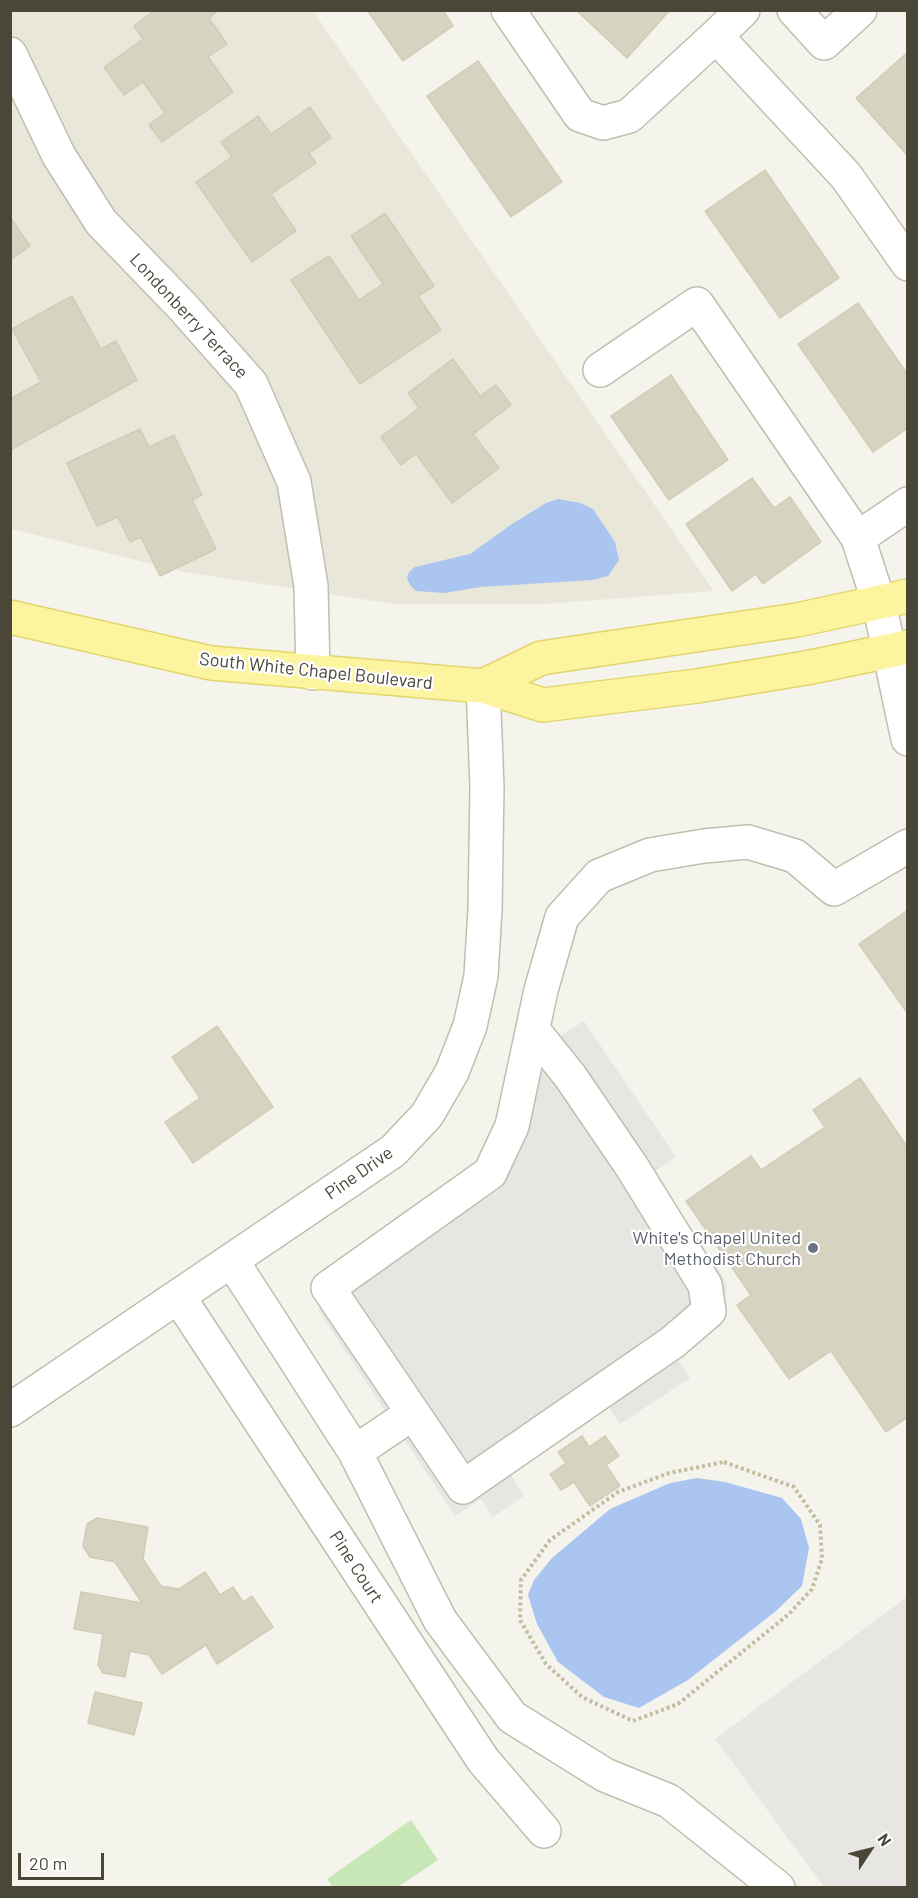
<!DOCTYPE html>
<html>
<head>
<meta charset="utf-8">
<style>
  body { margin:0 }
  #map { position:relative; width:918px; height:1898px; overflow:hidden; background:#f5f4ec; font-family:Barlow,sans-serif }
  canvas { display:block }
  .frame { position:absolute; inset:0; border:12px solid #4a4739; pointer-events:none }
  .north { position:absolute; left:840px; top:1820px; width:60px; height:60px; -webkit-text-stroke:4px #fff; paint-order:stroke; rotate:55deg; font-size:16px; font-weight:700; line-height:24px; text-align:center; color:#4a4739 }
  .north::after { content:''; display:block; margin:auto; width:21px; height:27px; background:#4a4739; clip-path:polygon(50% 0,100% 100%,50% 72%,0 100%) }
  .scale { position:absolute; left:18px; top:1853px; width:86px; height:27px; box-sizing:border-box; border:3px solid #4a4739; border-top:0; padding-left:8px; font-size:18px; line-height:21px; white-space:nowrap; color:#4a4739; -webkit-text-stroke:4px #fff; paint-order:stroke }
</style>
</head>
<body>
<div id="map">
<canvas width="918" height="1898"></canvas>
<div class="frame"></div>
<div class="north">N</div>
<div class="scale">20 m</div>
</div>
<script>
const ctx = document.querySelector('canvas').getContext('2d');
ctx.lineJoin = 'round';
function paint(path, color) { ctx.fillStyle = color; ctx.fill(path, 'evenodd'); }
const poly = rows => new Path2D(rows.map(r => 'M' + r).join(''));
function strokePath(path, color, width, dash) { ctx.strokeStyle = color; ctx.lineWidth = width; ctx.lineCap = dash ? 'butt' : 'round'; ctx.setLineDash(dash || []); ctx.stroke(path); }
function write(font, color, halo, rows, align = 'center') {
  ctx.font = font + ' Barlow,sans-serif'; ctx.lineWidth = 4.5; ctx.setLineDash([]); ctx.textBaseline = 'middle'; ctx.strokeStyle = halo; ctx.fillStyle = color; for (const [text, x, y, turn = 0] of rows) {
    ctx.save(); ctx.translate(x, y); ctx.rotate((+turn || 0) * Math.PI / 180); ctx.textAlign = isNaN(turn) ? turn : align; if (halo) ctx.strokeText(text, 0, 0); ctx.fillText(text, 0, 0); ctx.restore();
  }
}
paint(poly([
  [10,11,313,11,714,591,545,604,394,604,184,572,11,529]
]), '#e9e7da');
paint(poly([
  [411,1820,438,1860,398,1887,333,1887,327,1879]
]), '#c7e8b6');
paint(poly([
  [584,1021,676,1157,653,1173,727,1283,723,1322,675,1355,690,1378,620,1424,609,1407,510,1473,524,1496,493,1517,481,1499,455,1516,318,1310,500,1189,554,1040],
  [907,1597,907,1887,824,1887,715,1739]
]), '#e7e6e3');
paint(poly([
  [558,499,580,503,593,509,615,542,619,560,608,576,592,580,481,587,444,593,416,591,411,586,407,579,409,572,415,567,470,554,512,524,546,503],
  [697,1478,725,1482,782,1498,801,1519,809,1548,802,1586,776,1611,688,1680,639,1708,604,1697,558,1662,537,1624,528,1595,534,1580,552,1558,610,1509,670,1483]
]), '#aac5f0');
const building = poly([
  [155,10,219,10,209,18,227,44,208,57,233,92,162,142,149,125,165,113,143,82,124,95,104,67,143,39,134,26,155,10],
  [367,10,443,10,453,26,403,61,367,10],
  [576,10,670,10,627,58,576,10],
  [908,52,908,156,856,98,908,52],
  [478,61,562,182,511,217,427,96,478,61],
  [310,107,331,138,309,153,316,163,271,194,296,231,252,262,196,182,232,157,221,142,258,116,271,134,310,107],
  [765,170,839,278,780,318,705,211,765,170],
  [385,213,434,286,418,296,441,330,360,384,291,280,329,256,359,300,383,284,351,236,385,213],
  [10,217,30,246,10,260,10,217],
  [72,296,101,349,116,341,137,380,10,450,10,399,41,382,12,329,72,296],
  [858,303,908,375,908,428,873,452,798,344,858,303],
  [453,359,480,396,496,385,511,405,473,434,499,468,452,503,416,454,401,465,381,437,419,408,408,393,453,359],
  [671,375,728,460,669,500,611,416,671,375],
  [140,429,149,447,174,435,202,495,192,500,216,549,160,576,141,537,130,542,118,517,97,526,67,463,140,429],
  [752,478,774,508,790,497,821,542,763,584,756,574,732,591,686,524,752,478],
  [908,910,908,1014,859,944,908,910],
  [217,1026,273,1107,193,1163,165,1122,200,1098,172,1057,217,1026],
  [860,1078,908,1148,908,1417,886,1432,831,1351,789,1379,737,1305,751,1295,686,1201,751,1156,761,1170,825,1127,813,1110,860,1078],
  [582,1436,589,1447,605,1436,619,1456,606,1465,620,1486,590,1506,574,1482,561,1490,550,1474,566,1463,558,1452,582,1436],
  [97,1518,148,1527,143,1559,161,1586,179,1589,205,1572,220,1595,233,1587,243,1602,252,1596,273,1627,217,1664,206,1645,162,1674,149,1655,130,1651,125,1677,103,1673,98,1665,103,1634,74,1629,81,1592,142,1603,115,1562,90,1557,83,1546,87,1524,97,1518],
  [95,1692,142,1703,134,1735,88,1723,95,1692]
]);
paint(building, '#d7d3c1');
strokePath(building, '#d2ccb4', 1.5);
const minor = poly([
  [508,10,580,115,603,123,629,116,716,36],
  [743,10,716,36,846,176,908,264],
  [794,10,824,43,860,10],
  [10,54,59,156,101,222,182,306,251,384,294,482,311,586,313,673],
  [600,370,697,304,858,538,879,603,908,739],
  [858,538,908,504],
  [232,1261,355,1452,440,1620,512,1717,605,1775,669,1801,778,1888],
  [178,1296,483,1760,544,1831],
  [10,1410,393,1151,427,1115,452,1072,470,1026,481,976,485,909,487,786,483,686],
  [413,1413,463,1487,673,1342,709,1311,705,1285,632,1167,570,1076,533,1030],
  [355,1452,413,1413,328,1288,490,1173,512,1126,541,990,562,917,599,876,650,855,704,846,748,842,795,856,834,889,908,846]
]);
const major = poly([
  [10,617,211,663,483,686,543,705,697,686,806,668,908,647],
  [483,686,541,658,797,620,908,596]
]);
strokePath(minor, '#c1beae', 36);
strokePath(major, '#e2d66d', 36);
strokePath(poly([
  [724,1462,794,1487,820,1525,822,1559,812,1589,789,1614,678,1704,633,1721,582,1697,546,1664,520,1620,521,1580,550,1540,618,1492,669,1473,724,1462]
]), '#c2bd9f', 4, [3, 3]);
strokePath(minor, '#fff', 33);
strokePath(major, '#fcf49e', 33);
for (const [x, y, r, color] of [
  [813,1248,6,"#6b7280"]
]) { const dot = new Path2D(); dot.arc(x, y, r, 0, 2 * Math.PI); ctx.fillStyle = color; ctx.fill(dot); strokePath(dot, '#fff', 2); }
write('18px', '#4a4739', '#fff', [
  ["Londonberry Terrace",189,316,47],
  ["South White Chapel Boulevard",316,671,6],
  ["Pine Drive",359,1173,-35],
  ["Pine Court",356,1567,57]
]);
write('18px', '#5b616d', '#fff', [
  ["White's Chapel United",801,1238],
  ["Methodist Church",801,1259]
], 'right');
</script>
</body>
</html>
